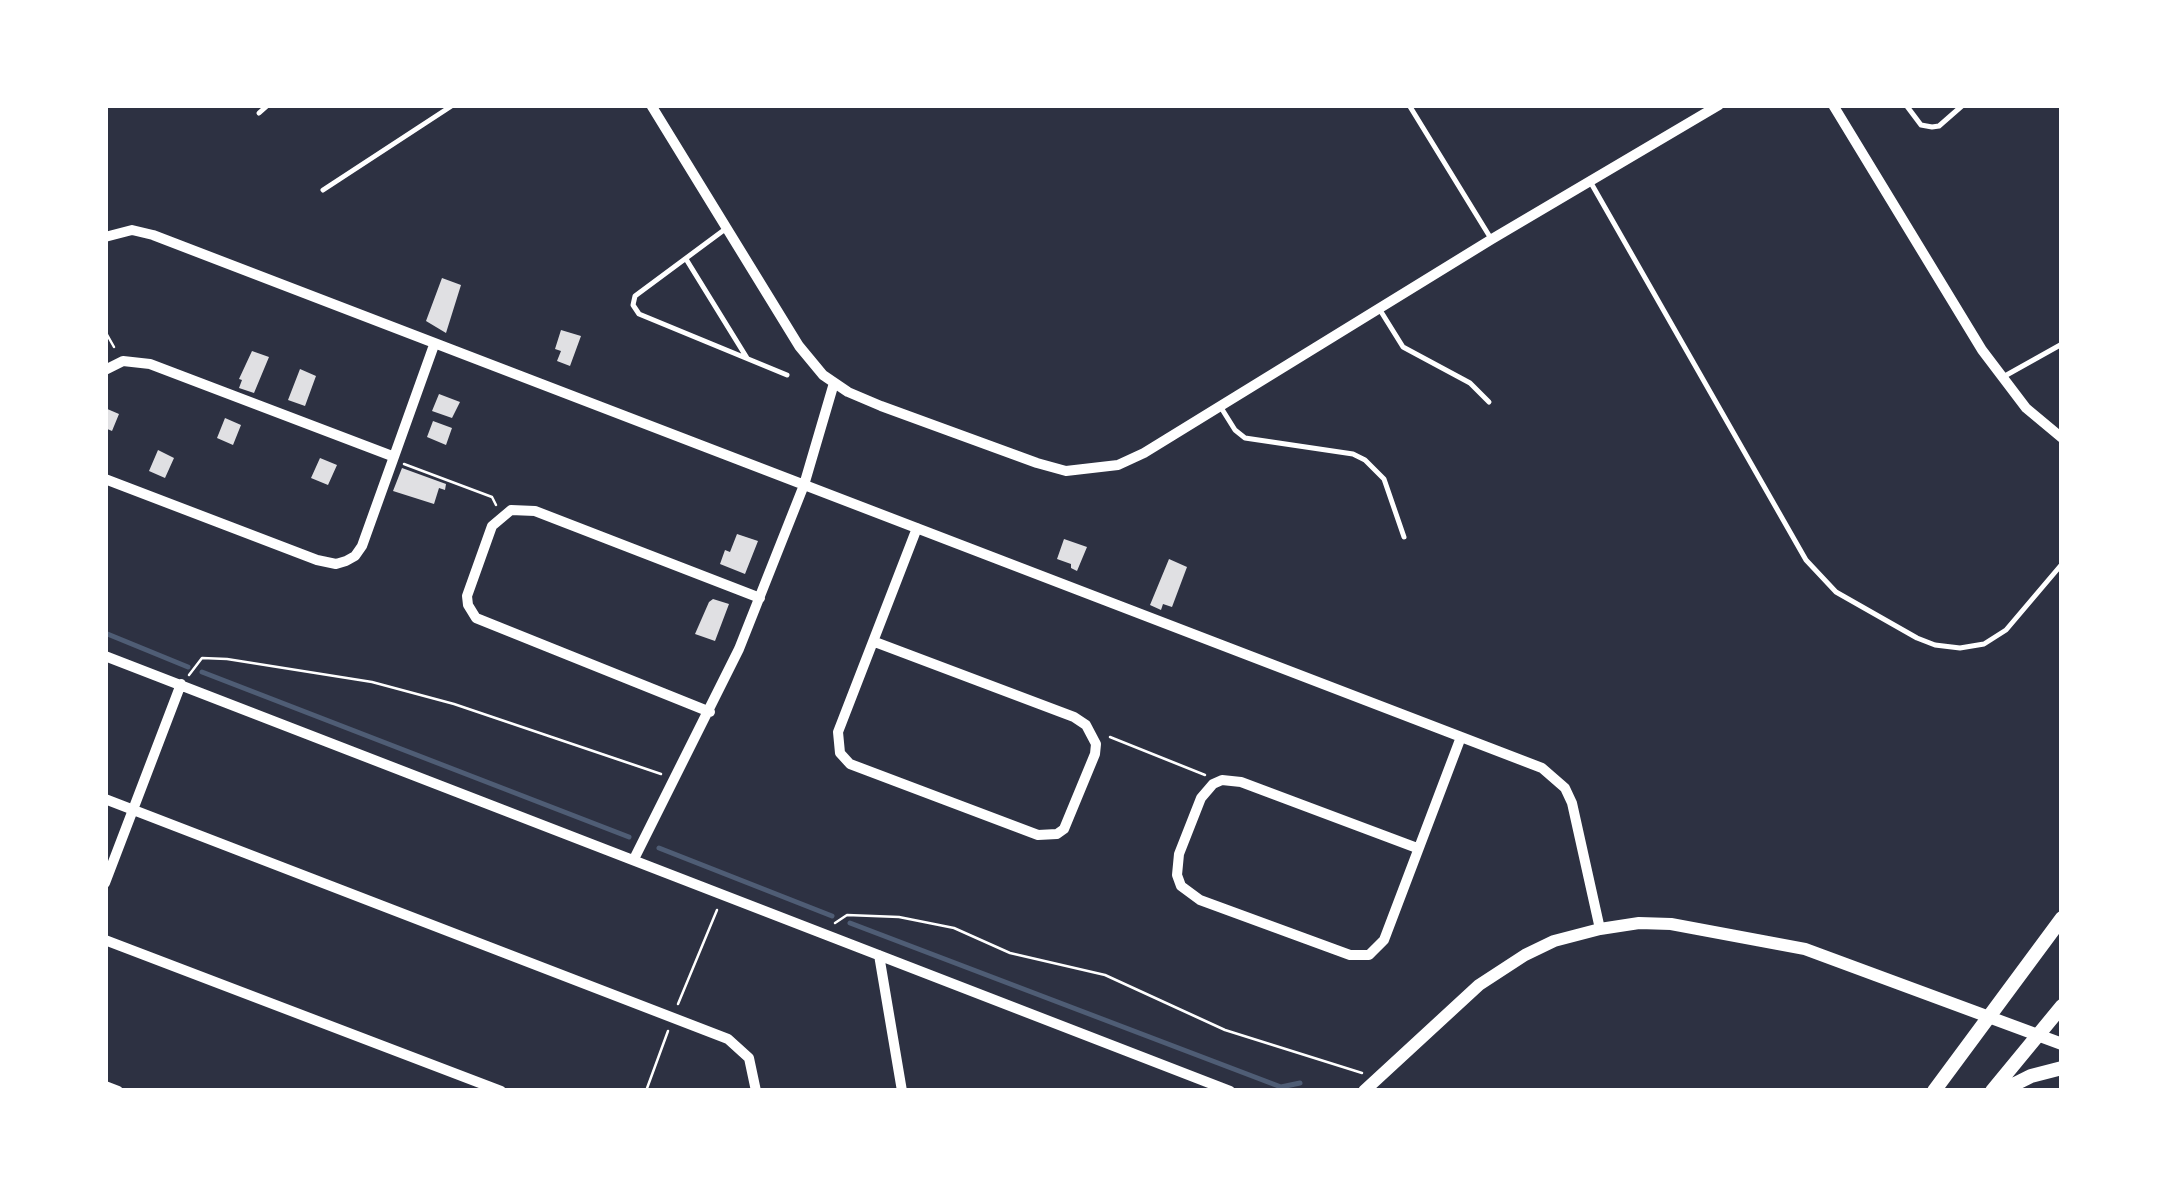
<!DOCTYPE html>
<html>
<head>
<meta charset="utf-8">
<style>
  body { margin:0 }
  #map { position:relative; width:2167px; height:1196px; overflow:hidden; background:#2d3142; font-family:"Fira Sans",sans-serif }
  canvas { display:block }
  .frame { position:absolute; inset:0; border:108px solid #fff; pointer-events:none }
</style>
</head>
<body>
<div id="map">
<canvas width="2167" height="1196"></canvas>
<div class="frame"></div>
</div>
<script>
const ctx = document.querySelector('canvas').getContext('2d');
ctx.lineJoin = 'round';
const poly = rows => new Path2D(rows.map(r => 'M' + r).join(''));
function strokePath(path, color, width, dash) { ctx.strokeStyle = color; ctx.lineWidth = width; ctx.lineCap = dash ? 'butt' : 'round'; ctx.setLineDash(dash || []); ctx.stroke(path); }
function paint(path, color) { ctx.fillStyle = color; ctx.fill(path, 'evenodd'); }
strokePath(poly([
  [105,633,188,667],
  [202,672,629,837],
  [659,848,832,916],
  [850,923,1281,1087,1300,1083]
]), '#4f5d75', 5);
paint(poly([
  [442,278,461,285,446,333,426,321],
  [561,330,581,336,570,366,557,361,561,351,555,349],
  [252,351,269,357,254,393,239,388,242,380,239,379],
  [300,369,316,376,305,406,288,400],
  [439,394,460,402,452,418,432,411],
  [105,408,119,414,112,431,105,428],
  [225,418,241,425,233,445,217,438],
  [433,421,452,428,446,445,427,437],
  [158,450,174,458,165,478,149,471],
  [320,458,337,465,328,485,311,478],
  [402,468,446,484,445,490,439,488,434,504,393,491],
  [737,534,758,541,745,574,720,564,725,550,730,552],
  [1064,539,1087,547,1077,571,1071,568,1071,564,1057,559],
  [1169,559,1187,567,1172,607,1163,604,1161,610,1150,605],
  [713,599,729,604,715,641,695,634,709,602]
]), '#e0e0e3');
strokePath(poly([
  [105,331,114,347],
  [404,464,492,497,496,505],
  [189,675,202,658,227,659,372,682,454,704,661,774],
  [1110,737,1205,775],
  [835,923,847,915,899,917,954,928,1010,953,1105,975,1225,1030,1362,1073],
  [678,1004,717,910],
  [646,1091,668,1031]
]), '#fff', 2.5);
strokePath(poly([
  [1409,105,1490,237],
  [1906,105,1921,125,1932,127,1939,126,1963,105],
  [259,113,268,105],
  [1591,183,1806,560,1836,592,1917,638,1935,645,1960,648,1984,644,2006,630,2062,564],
  [323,190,453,105],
  [724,230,635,296,633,305,639,314,787,375],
  [686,259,747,358],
  [1380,310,1403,347,1470,383,1489,402],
  [2003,377,2062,344],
  [1220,406,1235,430,1245,438,1353,454,1365,460,1384,479,1404,537]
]), '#fff', 5);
strokePath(poly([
  [651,105,799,346,823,375,848,392,881,406,1037,463,1066,471,1118,465,1144,453,1492,239,1719,105],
  [1833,105,1982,350,2026,408,2062,438],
  [105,237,132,230,153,235,1542,768,1565,788,1572,803,1600,929],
  [105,370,123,361,150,364,392,456],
  [105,479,317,560,336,564,346,561,355,556,362,546,434,345],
  [875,642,1074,717,1086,725,1096,744,1095,754,1064,829,1057,834,1038,835,850,764,840,753,838,732,917,528],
  [105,656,1230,1091],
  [710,712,476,618,468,605,467,596,492,526,511,510,535,511,760,598],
  [105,799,728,1039,749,1058,756,1091],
  [1417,848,1241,782,1222,780,1213,784,1201,798,1179,854,1177,875,1181,886,1200,900,1350,955,1369,955,1384,940,1461,737],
  [634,859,739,649,804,485,834,383],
  [105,883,181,684],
  [105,940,501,1091],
  [879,955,902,1091],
  [105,1086,118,1091]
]), '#fff', 10);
strokePath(poly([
  [1364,1091,1479,985,1525,955,1554,941,1600,929,1639,923,1671,924,1805,949,2062,1044]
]), '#fff', 12);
strokePath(poly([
  [1934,1091,2062,918],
  [1992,1091,2062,1006],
  [2001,1091,2031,1076,2062,1068]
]), '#fff', 14);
</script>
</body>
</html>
